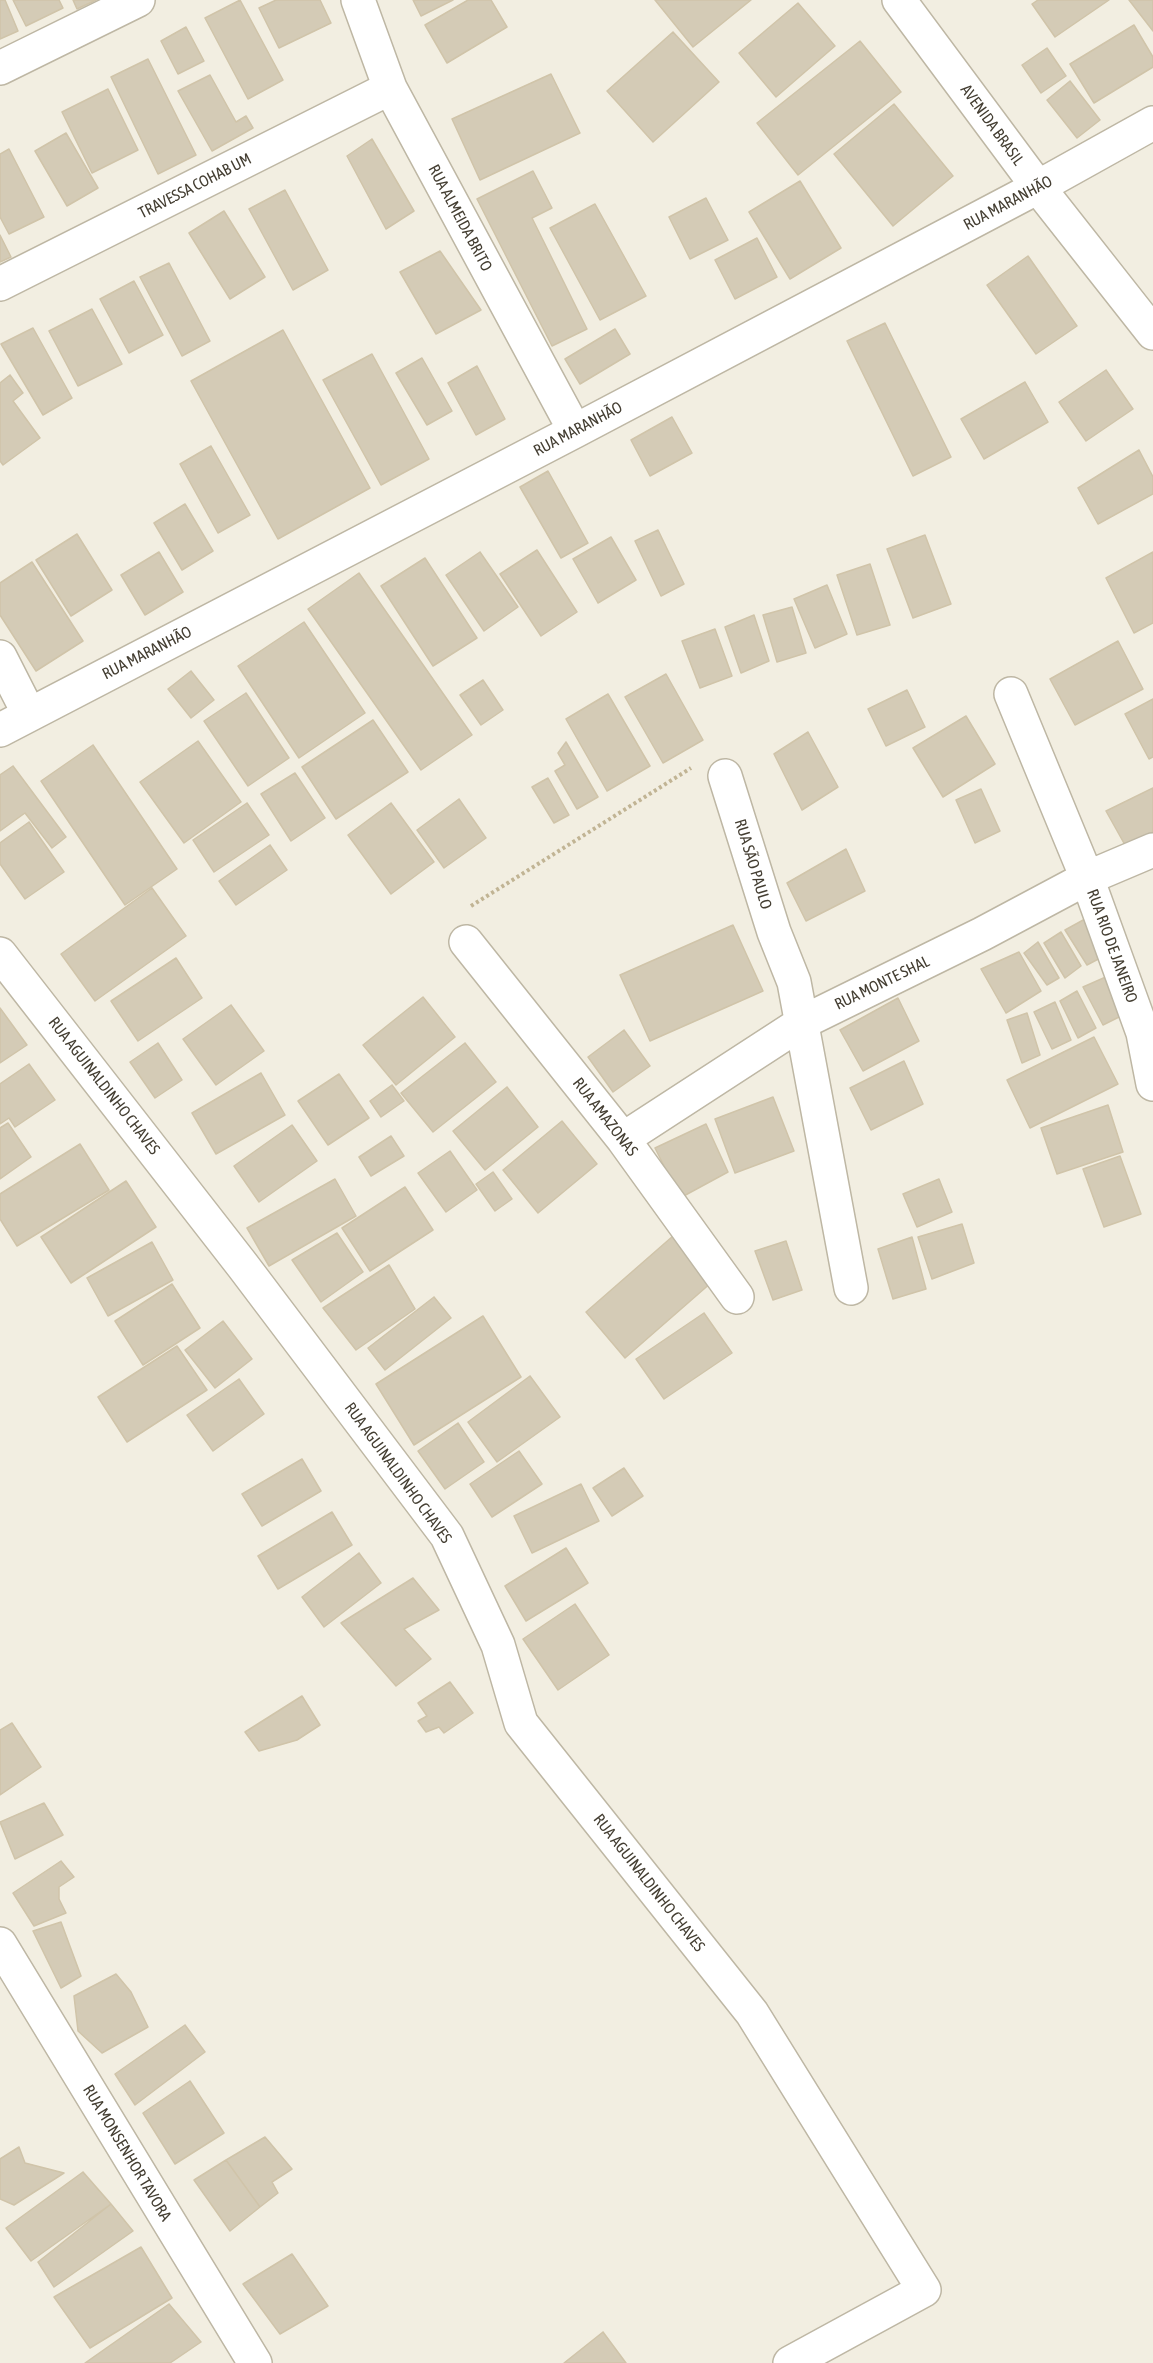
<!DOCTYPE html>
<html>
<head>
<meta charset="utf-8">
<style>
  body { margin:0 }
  canvas { display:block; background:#f2eee1 }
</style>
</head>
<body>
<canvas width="1153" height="2363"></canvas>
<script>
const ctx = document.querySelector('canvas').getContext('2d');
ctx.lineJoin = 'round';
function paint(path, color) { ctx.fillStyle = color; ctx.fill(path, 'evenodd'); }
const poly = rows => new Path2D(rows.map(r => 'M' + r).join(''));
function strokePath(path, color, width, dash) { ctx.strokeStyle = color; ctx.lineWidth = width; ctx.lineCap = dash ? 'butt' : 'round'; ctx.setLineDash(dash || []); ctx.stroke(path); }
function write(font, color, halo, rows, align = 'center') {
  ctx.font = font + ' "Asap Condensed",sans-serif'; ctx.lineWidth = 4.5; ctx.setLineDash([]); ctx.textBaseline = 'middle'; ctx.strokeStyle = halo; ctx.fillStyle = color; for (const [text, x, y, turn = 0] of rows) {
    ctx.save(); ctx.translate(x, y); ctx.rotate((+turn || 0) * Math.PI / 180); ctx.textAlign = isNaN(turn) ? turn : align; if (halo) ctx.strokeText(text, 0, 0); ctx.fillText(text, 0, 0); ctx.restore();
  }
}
const building = poly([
  [0,0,5,0,18,31,0,39,0,0],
  [13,0,59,0,63,8,26,26,13,0],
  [73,0,96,0,77,9,73,0],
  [240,0,283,80,248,99,205,18,240,0],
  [276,0,320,0,331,23,279,48,259,8,276,0],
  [413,0,453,0,421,16,413,0],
  [468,0,491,0,507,27,447,63,425,25,468,0],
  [655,0,751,0,693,47,655,0],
  [1038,0,1109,0,1055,37,1032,4,1038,0],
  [1129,0,1153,0,1153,31,1129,0],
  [798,3,835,46,776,97,739,53,798,3],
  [1134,25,1153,57,1153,67,1094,103,1070,64,1134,25],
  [186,27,204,61,178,74,161,41,186,27],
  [673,32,719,82,653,142,607,91,673,32],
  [860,41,901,92,798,175,757,123,860,41],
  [1047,48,1066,76,1041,93,1022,65,1047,48],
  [148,59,196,155,158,174,111,77,148,59],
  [551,74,580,133,480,180,452,119,551,74],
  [210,75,236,122,246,116,253,128,212,151,178,91,210,75],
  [1070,81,1100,120,1077,138,1047,100,1070,81],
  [108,89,138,150,92,173,62,112,108,89],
  [894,104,953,176,893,226,834,154,894,104],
  [66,133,98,188,67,206,35,151,66,133],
  [372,139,414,211,386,229,347,156,372,139],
  [9,149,44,217,9,234,0,217,0,154,9,149],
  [533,171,552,208,532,218,587,329,552,346,477,199,533,171],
  [800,181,841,248,790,279,749,212,800,181],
  [285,190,328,270,293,290,249,209,285,190],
  [706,198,728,240,690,259,669,217,706,198],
  [595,204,646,296,600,320,550,228,595,204],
  [224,211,265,277,230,299,189,233,224,211],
  [0,235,11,257,0,262,0,235],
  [757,238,777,277,735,299,715,260,757,238],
  [440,251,481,310,436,334,400,272,440,251],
  [1028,256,1077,326,1036,354,987,285,1028,256],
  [169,263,210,341,182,356,140,277,169,263],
  [134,281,163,335,129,353,100,299,134,281],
  [92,309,122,364,78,386,49,331,92,309],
  [885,323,951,457,913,476,847,341,885,323],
  [33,328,72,398,43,415,1,344,33,328],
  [615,329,630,354,580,384,565,359,615,329],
  [283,330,370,488,278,539,191,381,283,330],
  [372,354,429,459,381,485,323,380,372,354],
  [422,358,452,411,427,425,396,373,422,358],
  [477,366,505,419,476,435,448,383,477,366],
  [1106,370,1133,409,1086,441,1059,402,1106,370],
  [10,375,23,393,13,401,40,438,3,465,0,461,0,383,10,375],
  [1025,382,1048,422,984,459,961,419,1025,382],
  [672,417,692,453,650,476,631,440,672,417],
  [211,446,250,515,218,533,180,464,211,446],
  [1139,450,1153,477,1153,494,1098,524,1078,488,1139,450],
  [548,471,588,543,561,558,520,487,548,471],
  [185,504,213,551,182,570,154,523,185,504],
  [658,530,684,584,661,596,635,541,658,530],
  [77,534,112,590,71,616,36,560,77,534],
  [925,535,951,604,913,618,887,549,925,535],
  [611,537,636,580,598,603,573,559,611,537],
  [537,550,577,612,541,636,500,574,537,550],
  [159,552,183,592,145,615,121,575,159,552],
  [480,552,518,607,484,631,446,575,480,552],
  [1153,552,1153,623,1134,633,1106,578,1153,552],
  [425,558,477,638,433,666,381,586,425,558],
  [32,562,83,641,36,671,0,615,0,583,32,562],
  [870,564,890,625,857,635,837,575,870,564],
  [359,573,472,735,421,770,308,609,359,573],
  [827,585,847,634,815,648,794,599,827,585],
  [792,607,806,653,777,662,763,615,792,607],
  [754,615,769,661,741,673,725,627,754,615],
  [304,622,365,713,299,758,238,666,304,622],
  [715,629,732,676,700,688,682,641,715,629],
  [1118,641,1143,689,1075,725,1050,679,1118,641],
  [191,671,214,700,191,718,168,689,191,671],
  [666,674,703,740,663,763,625,697,666,674],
  [483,680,503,710,481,725,460,695,483,680],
  [907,690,925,727,886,746,868,709,907,690],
  [246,693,289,758,248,786,204,721,246,693],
  [608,694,650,766,607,791,566,719,608,694],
  [1153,699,1153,757,1149,759,1125,714,1153,699],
  [966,716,995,764,943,797,913,748,966,716],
  [373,720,408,772,336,819,302,767,373,720],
  [808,732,838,787,802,810,774,754,808,732],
  [198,741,241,802,184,843,140,782,198,741],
  [566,742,598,797,577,809,555,771,565,765,558,753,566,742],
  [93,745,177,869,125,905,41,781,93,745],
  [13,766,66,837,52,848,25,813,0,831,0,775,13,766],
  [295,773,325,818,291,841,261,794,295,773],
  [548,778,569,815,554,823,532,787,548,778],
  [1153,788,1153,832,1125,845,1106,811,1153,788],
  [981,789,1000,831,975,843,956,800,981,789],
  [459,799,486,838,444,868,417,830,459,799],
  [247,803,269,835,214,872,193,840,247,803],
  [391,803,434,862,391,894,348,835,391,803],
  [29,822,64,872,25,899,0,864,0,843,29,822],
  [270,845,287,870,236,905,219,881,270,845],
  [846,849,865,891,806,921,787,883,846,849],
  [152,888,186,936,95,1001,61,954,152,888],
  [1085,919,1106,955,1087,965,1065,930,1085,919],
  [733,925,763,991,650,1041,620,975,733,925],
  [1061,932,1081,966,1065,978,1044,943,1061,932],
  [1038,942,1059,978,1047,985,1024,953,1038,942],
  [1019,952,1041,991,1006,1013,981,969,1019,952],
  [176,958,202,998,138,1041,111,1001,176,958],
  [1108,976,1123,1015,1103,1025,1083,987,1108,976],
  [1077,991,1096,1028,1078,1038,1060,1001,1077,991],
  [423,997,455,1037,396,1085,363,1045,423,997],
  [898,998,919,1041,863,1071,840,1030,898,998],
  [1055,1002,1071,1040,1052,1049,1034,1012,1055,1002],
  [231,1005,264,1051,216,1085,183,1039,231,1005],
  [0,1008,27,1045,0,1063,0,1008],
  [1027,1013,1040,1055,1022,1063,1007,1020,1027,1013],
  [624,1030,650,1066,613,1092,588,1057,624,1030],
  [1094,1037,1118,1084,1030,1128,1007,1080,1094,1037],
  [158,1043,182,1080,155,1098,130,1062,158,1043],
  [465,1043,496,1082,433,1132,401,1093,465,1043],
  [904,1061,923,1104,871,1130,850,1088,904,1061],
  [29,1064,55,1100,15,1127,9,1118,0,1124,0,1084,29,1064],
  [261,1073,285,1115,216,1154,192,1113,261,1073],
  [339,1074,369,1118,328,1145,298,1101,339,1074],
  [392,1085,404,1101,381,1117,370,1101,392,1085],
  [507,1087,538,1127,485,1170,453,1131,507,1087],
  [773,1097,794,1151,735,1173,715,1119,773,1097],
  [1108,1105,1123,1152,1057,1174,1041,1128,1108,1105],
  [562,1121,597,1164,538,1213,503,1170,562,1121],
  [8,1123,31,1157,0,1179,0,1128,8,1123],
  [706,1124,728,1172,680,1198,655,1148,706,1124],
  [292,1125,317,1161,259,1202,234,1166,292,1125],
  [391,1136,404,1156,371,1176,359,1157,391,1136],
  [80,1144,109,1190,17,1246,0,1219,0,1194,80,1144],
  [450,1151,477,1190,446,1212,418,1173,450,1151],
  [1120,1156,1141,1214,1104,1227,1083,1169,1120,1156],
  [493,1172,512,1199,495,1211,476,1184,493,1172],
  [335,1179,356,1216,269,1266,247,1228,335,1179],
  [939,1179,952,1212,917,1227,903,1194,939,1179],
  [126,1181,156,1227,71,1283,41,1237,126,1181],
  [405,1187,433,1230,370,1271,342,1228,405,1187],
  [962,1224,974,1263,932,1279,918,1237,962,1224],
  [337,1233,363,1272,321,1302,292,1260,337,1233],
  [673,1236,712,1282,625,1358,586,1312,673,1236],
  [912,1237,926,1289,893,1299,878,1249,912,1237],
  [786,1241,802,1290,773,1300,755,1251,786,1241],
  [152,1242,173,1280,108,1316,87,1278,152,1242],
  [389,1265,415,1309,356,1350,323,1308,389,1265],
  [172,1284,200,1328,143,1365,115,1321,172,1284],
  [434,1297,451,1318,385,1370,368,1348,434,1297],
  [704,1313,732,1353,664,1399,636,1359,704,1313],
  [483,1316,521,1377,414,1445,376,1384,483,1316],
  [223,1321,252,1359,215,1388,185,1350,223,1321],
  [177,1346,207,1390,127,1442,98,1397,177,1346],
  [530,1376,560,1417,497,1462,468,1422,530,1376],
  [239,1379,264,1414,213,1451,187,1415,239,1379],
  [458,1423,484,1462,445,1489,418,1451,458,1423],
  [519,1451,542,1484,492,1517,470,1484,519,1451],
  [302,1459,321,1491,262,1526,242,1494,302,1459],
  [624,1468,643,1496,612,1516,593,1488,624,1468],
  [581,1484,599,1521,532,1553,514,1516,581,1484],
  [332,1512,352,1545,278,1589,258,1556,332,1512],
  [566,1548,588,1583,526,1621,505,1586,566,1548],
  [359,1553,381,1583,324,1627,302,1597,359,1553],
  [413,1578,439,1610,404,1629,431,1659,396,1686,341,1623,413,1578],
  [575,1604,609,1655,558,1690,523,1639,575,1604],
  [450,1682,473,1713,444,1733,439,1727,426,1732,418,1721,427,1716,418,1703,450,1682],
  [302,1696,320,1725,297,1740,259,1751,245,1732,302,1696],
  [12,1723,41,1767,0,1795,0,1730,12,1723],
  [44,1803,63,1835,15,1859,0,1822,44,1803],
  [61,1861,74,1877,59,1887,59,1899,66,1913,34,1926,13,1893,61,1861],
  [61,1922,81,1976,61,1988,33,1931,61,1922],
  [116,1974,131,1992,148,2027,102,2053,78,2031,74,1996,116,1974],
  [185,2025,205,2052,135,2105,115,2074,185,2025],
  [190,2081,224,2133,175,2164,143,2113,190,2081],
  [265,2137,292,2169,272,2182,278,2193,260,2207,226,2160,265,2137],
  [19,2147,25,2163,64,2173,14,2205,0,2199,0,2159,19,2147],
  [226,2160,260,2207,230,2231,194,2180,226,2160],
  [83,2172,111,2204,31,2261,6,2228,83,2172],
  [111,2204,133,2231,54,2287,38,2262,111,2204],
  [141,2247,172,2298,90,2348,54,2297,141,2247],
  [292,2254,328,2306,280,2334,243,2284,292,2254],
  [169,2304,201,2342,170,2363,85,2363,169,2304],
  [603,2332,626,2363,564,2363,603,2332]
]);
paint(building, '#d4cbb6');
strokePath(building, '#d0c4a9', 1.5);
const minor = poly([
  [358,0,390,88,575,431],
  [899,0,1038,187,1153,333],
  [0,68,138,0],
  [0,284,390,88],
  [0,657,29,714],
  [1011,694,1087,878,1143,1033,1153,1084],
  [0,730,575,431,1038,187,1153,123],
  [725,776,774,932,794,982,851,1288],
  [466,942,623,1139,737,1297],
  [0,954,243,1266,447,1536,498,1645,521,1723,752,2013,924,2290,790,2363],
  [623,1139,803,1022,982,934,1087,878,1153,850],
  [0,1944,255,2363]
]);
strokePath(minor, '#beb7a4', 36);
strokePath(poly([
  [471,906,691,768]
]), '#c1b494', 4, [3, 3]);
strokePath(minor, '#fff', 33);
write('16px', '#443e32', '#fff', [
  ["AVENIDA BRASIL",992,125,54],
  ["TRAVESSA COHAB UM",195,186,-27],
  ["RUA MARANHÃO",1008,203,-28],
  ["RUA ALMEIDA BRITO",460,218,62],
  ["RUA MARANHÃO",578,429,-28],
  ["RUA MARANHÃO",147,653,-27],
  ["RUA SÃO PAULO",753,864,73],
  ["RUA RIO DE JANEIRO",1112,946,70],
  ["RUA MONTE SHAL",882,983,-26],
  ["RUA AGUINALDINHO CHAVES",104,1086,52],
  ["RUA AMAZONAS",605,1117,52],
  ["RUA AGUINALDINHO CHAVES",398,1473,54],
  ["RUA AGUINALDINHO CHAVES",649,1883,52],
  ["RUA MONSENHOR TAVORA",127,2153,59]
]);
</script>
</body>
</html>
